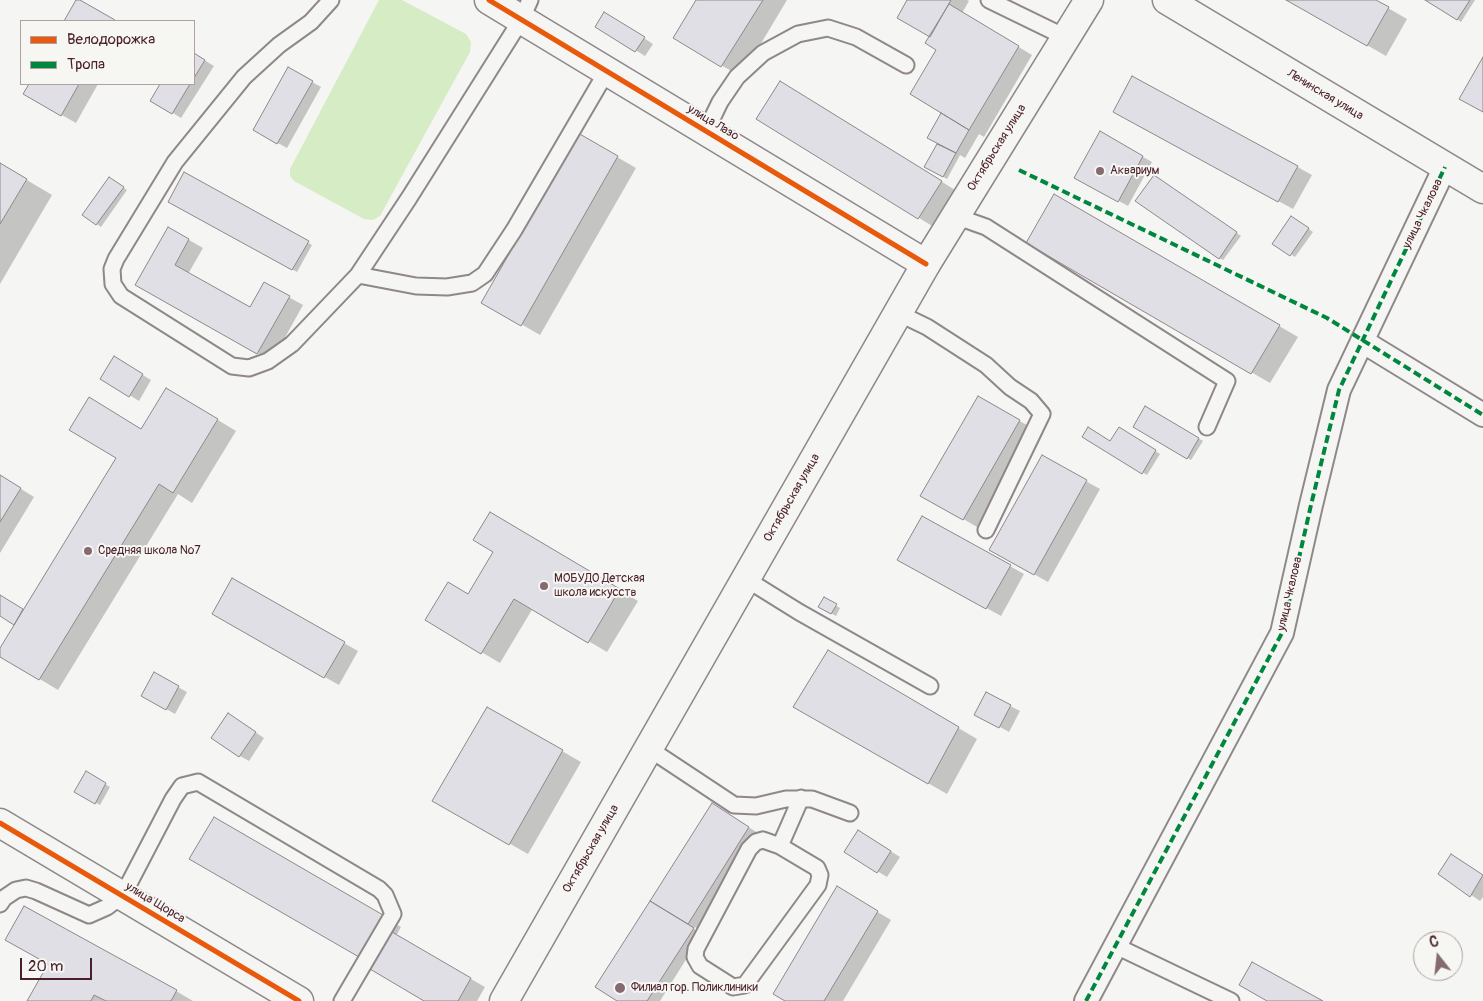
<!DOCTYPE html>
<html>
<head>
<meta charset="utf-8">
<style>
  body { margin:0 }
  #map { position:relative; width:1483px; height:1001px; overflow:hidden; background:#f5f5f3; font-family:Pangolin,sans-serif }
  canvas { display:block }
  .legend { position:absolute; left:20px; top:20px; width:175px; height:65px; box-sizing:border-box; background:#f6f6f2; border:1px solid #b1a0a2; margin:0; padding:6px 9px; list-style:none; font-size:15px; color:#4a1f2b }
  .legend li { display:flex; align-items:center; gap:10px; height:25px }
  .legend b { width:25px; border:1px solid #b1a0a2 }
  .north { position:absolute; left:1413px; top:931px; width:50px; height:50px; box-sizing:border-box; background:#f6f6f2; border:1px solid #b1a0a2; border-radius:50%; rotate:344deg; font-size:14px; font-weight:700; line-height:20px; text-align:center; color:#4a1f2b }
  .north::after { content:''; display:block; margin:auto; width:18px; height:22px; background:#866a71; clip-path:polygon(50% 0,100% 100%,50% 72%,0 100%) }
  .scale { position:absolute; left:20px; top:958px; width:72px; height:22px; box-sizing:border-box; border:2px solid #4a1f2b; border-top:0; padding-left:6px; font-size:15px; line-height:18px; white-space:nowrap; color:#4a1f2b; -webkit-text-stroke:4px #f6f6f2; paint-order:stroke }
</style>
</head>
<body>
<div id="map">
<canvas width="1483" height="1001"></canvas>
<ul class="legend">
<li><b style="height:6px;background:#e8590c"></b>Велодорожка</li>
<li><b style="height:6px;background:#00873e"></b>Тропа</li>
</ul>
<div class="north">С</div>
<div class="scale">20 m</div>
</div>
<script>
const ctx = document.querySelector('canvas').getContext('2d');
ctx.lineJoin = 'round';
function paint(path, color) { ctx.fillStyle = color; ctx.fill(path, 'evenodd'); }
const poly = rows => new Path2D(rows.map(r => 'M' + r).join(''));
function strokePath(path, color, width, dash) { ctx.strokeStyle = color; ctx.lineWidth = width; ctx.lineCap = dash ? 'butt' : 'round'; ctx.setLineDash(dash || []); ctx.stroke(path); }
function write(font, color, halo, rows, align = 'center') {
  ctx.font = font + ' Pangolin,sans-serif'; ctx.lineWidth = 4; ctx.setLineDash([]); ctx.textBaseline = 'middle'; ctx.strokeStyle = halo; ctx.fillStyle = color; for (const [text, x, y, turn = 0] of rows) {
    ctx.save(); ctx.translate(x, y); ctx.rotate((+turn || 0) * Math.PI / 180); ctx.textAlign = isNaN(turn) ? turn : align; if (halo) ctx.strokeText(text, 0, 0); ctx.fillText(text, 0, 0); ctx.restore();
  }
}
paint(poly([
  [379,0,402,0,466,34,471,42,470,52,380,216,373,220,364,219,294,181,290,176,290,169]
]), '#d6ecc5');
paint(poly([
  [698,0,787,0,741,77,675,37],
  [909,0,967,0,969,1,962,13,1032,55,984,137,979,134,965,158,960,155,947,179,926,167,938,143,957,121,938,49],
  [1288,0,1374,0,1407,19,1386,56],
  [1427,0,1475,0,1461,22],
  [614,19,653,44,645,56,597,26],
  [194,54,214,66,181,118,152,100,162,84,194,84],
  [289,69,321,87,287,148,254,130],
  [1133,77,1312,175,1293,209,1128,119],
  [30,84,98,84,76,123,25,94],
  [799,94,960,193,937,229,758,119],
  [1100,133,1152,162,1128,206,1076,177],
  [579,135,636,168,540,335,483,302],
  [0,164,52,195,0,284],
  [184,174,312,245,297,272,169,201],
  [1159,179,1241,236,1223,260,1219,258],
  [114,181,127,190,101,227,84,215],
  [1055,196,1298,337,1270,383,1027,242],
  [1296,220,1313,232,1295,257,1274,243],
  [168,228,203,248,188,274,250,308,265,284,303,305,272,361,136,284],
  [114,358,151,380,139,401,102,378],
  [978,398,1034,429,977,527,922,495],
  [185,400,236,431,192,503,178,494,58,690,0,655,0,650,16,624,0,614,0,596,24,611,142,430],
  [1145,408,1203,441,1191,460,1134,427],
  [1119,429,1160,454,1147,475,1084,436,1111,443],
  [1042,457,1100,489,1048,582,991,550],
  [0,476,34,497,0,553],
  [490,514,638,601,607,652,533,608,500,663,427,620,469,596,495,552],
  [922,517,1024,574,1001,616,899,559],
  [233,580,358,651,339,685,213,614],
  [824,599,840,608,836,616,820,607],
  [828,651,977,739,947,794,795,707],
  [154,674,187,692,175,714,142,695],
  [1010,706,1020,711,1009,732,984,718],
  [487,708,581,762,528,854,434,801],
  [237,720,264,738,249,761,240,756],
  [86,773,110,787,100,805,76,792],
  [712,805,763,836,702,931,695,927,694,929,702,934,660,1001,619,1001,597,987],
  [214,819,401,927,396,936,485,987,477,1001,426,1001,374,964,191,858],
  [868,837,900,857,887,877,846,852],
  [1461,861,1483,876,1483,897,1480,901,1440,874],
  [837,888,891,920,843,1001,788,1001],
  [50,963,176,991,193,1001,29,1001]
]), '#0003');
const building = poly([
  [76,0,80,0,115,20,114,21,64,21,76,0],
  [696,0,763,0,721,67,673,38,696,0],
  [907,0,951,0,930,37,897,18,907,0],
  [1286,0,1376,0,1389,7,1367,46,1286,0],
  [1425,0,1470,0,1457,20,1425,0],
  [949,4,1019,46,969,130,910,94,936,50,925,43,949,4],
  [604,12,645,37,635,52,595,27,604,12],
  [194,53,205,60,194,78,194,53],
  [1483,57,1483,112,1459,99,1483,57],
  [288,67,313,81,277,144,253,130,288,67],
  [1132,76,1298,166,1278,202,1113,112,1132,76],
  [780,81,942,181,918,219,756,119,780,81],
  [29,84,79,84,61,116,23,94,29,84],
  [160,84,190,84,172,114,150,101,160,84],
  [941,113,969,130,956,153,927,138,941,113],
  [1100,131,1143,156,1118,202,1074,178,1100,131],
  [578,133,618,156,521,326,481,303,578,133],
  [937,144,956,153,943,177,924,167,937,144],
  [0,163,27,179,0,224,0,163],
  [184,172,309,241,292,270,168,202,184,172],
  [1154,175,1237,232,1219,259,1135,201,1154,175],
  [109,177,124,187,96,225,82,215,109,177],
  [1054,194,1280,325,1251,374,1026,243,1054,194],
  [1291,216,1309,228,1290,256,1272,244,1291,216],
  [168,227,189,239,175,265,250,307,264,282,290,296,257,354,135,285,168,227],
  [114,356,143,374,129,397,100,379,114,356],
  [166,388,218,419,173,493,159,484,39,680,0,657,0,648,116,458,69,430,89,397,141,429,166,388],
  [978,396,1020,420,963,520,920,496,978,396],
  [1145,406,1199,438,1187,459,1133,427,1145,406],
  [1088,427,1110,441,1119,427,1156,450,1142,474,1082,437,1088,427],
  [1042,455,1087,480,1034,575,989,550,1042,455],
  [0,475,21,488,0,522,0,475],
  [490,512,620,589,588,643,514,599,481,654,425,620,448,582,468,594,493,552,473,540,490,512],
  [922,516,1011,565,986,609,897,560,922,516],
  [232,578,345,642,324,678,212,614,232,578],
  [0,595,23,609,14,625,0,616,0,595],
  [824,597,837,604,831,614,818,607,824,597],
  [828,650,959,727,928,784,793,707,828,650],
  [154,672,179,686,166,710,141,696,154,672],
  [986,692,1011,705,999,728,974,715,986,692],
  [487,707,563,750,509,845,432,801,487,707],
  [228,713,256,732,239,757,211,738,228,713],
  [86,771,106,783,95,804,74,792,86,771],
  [712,803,749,827,688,924,650,901,712,803],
  [214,817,383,915,359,957,189,859,214,817],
  [858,830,891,851,877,873,844,852,858,830],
  [1451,854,1483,875,1470,897,1438,874,1451,854],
  [837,886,878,911,824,1001,785,1001,773,994,837,886],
  [650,901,694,928,647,1001,617,1001,595,987,650,901],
  [24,906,177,990,171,1001,106,1001,94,995,91,1001,27,1001,48,964,5,940,24,906],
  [392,932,471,978,458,1001,424,1001,370,969,392,932],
  [1252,962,1323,1001,1267,1001,1239,985,1252,962]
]);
paint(building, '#e0dfe6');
strokePath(building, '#8f8788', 1);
const service = poly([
  [331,0,311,22,279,45,244,77,175,162,116,259,112,269,113,284,121,296,232,366,249,368,268,361,292,344,358,275,409,198,521,20,530,0],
  [989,0,1065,37],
  [706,131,720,102,737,77,763,53,798,34,828,28,856,37,906,65],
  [955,216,986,227,1227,381,1207,427],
  [358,275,416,286,447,287,472,283,485,274,514,230,607,71],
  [898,313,927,327,986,365,1010,387,1031,401,1042,414,986,530],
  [746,579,799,612,930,686],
  [648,748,734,805,756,806,786,799,812,799,850,813],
  [763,840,780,846,817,868,820,875,818,885,745,985,733,987,700,966,695,957,696,949,749,849,756,842,763,840],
  [780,846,801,798],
  [0,904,4,898,16,890,26,888,36,891,89,915,107,907,123,895,173,799,182,786,198,782,379,889,385,895,393,914,342,1001],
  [1116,946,1231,1001]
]);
const pedestrian = poly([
  [1362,341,1483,415],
  [1086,1001,1282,633,1311,505,1339,390,1445,167]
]);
const minor = poly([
  [489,0,926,264]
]);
const tertiary = poly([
  [0,823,299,1001]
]);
const secondary = poly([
  [1167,0,1483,189],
  [504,1001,926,264,1089,0]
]);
strokePath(service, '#8f8788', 19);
strokePath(pedestrian, '#8f8788', 26);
strokePath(minor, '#8f8788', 31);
strokePath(tertiary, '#8f8788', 31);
strokePath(secondary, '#8f8788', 31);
strokePath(service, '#f5f5f3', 15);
strokePath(pedestrian, '#f5f5f3', 22);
strokePath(minor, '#f5f5f3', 28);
strokePath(tertiary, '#f5f5f3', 28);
strokePath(secondary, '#f5f5f3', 28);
strokePath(poly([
  [1019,170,1327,318,1483,415],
  [1086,1001,1282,633,1311,505,1339,390,1445,167]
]), '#00873e', 4, [8, 4]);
strokePath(poly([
  [489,0,926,264],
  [0,823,299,1001]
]), '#e8590c', 5);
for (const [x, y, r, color] of [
  [1100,171,5,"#866a71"],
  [88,551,5,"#866a71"],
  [544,586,5,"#866a71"],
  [620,988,6,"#866a71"]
]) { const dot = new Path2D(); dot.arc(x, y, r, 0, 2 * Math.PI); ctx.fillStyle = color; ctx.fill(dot); strokePath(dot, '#f6f6f2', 2); }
write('12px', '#4a1f2b', '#f6f6f2', [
  ["Ленинская улица",1325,95,31],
  ["улица Лазо",713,123,31],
  ["Октябрьская улица",997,148,-58],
  ["улица Чкалова",1423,214,-64],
  ["Октябрьская улица",792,498,-60],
  ["улица Чкалова",1290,594,-77],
  ["Октябрьская улица",591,849,-60],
  ["улица Щорса",155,903,31]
]);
write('12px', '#4a1f2b', '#f6f6f2', [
  ["Аквариум",1110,171],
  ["Средняя школа №7",98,551],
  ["МОБУДО Детская",554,579],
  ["школа искусcтв",554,593],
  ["Филиал гор. Поликлиники",631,988]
], 'left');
</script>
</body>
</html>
